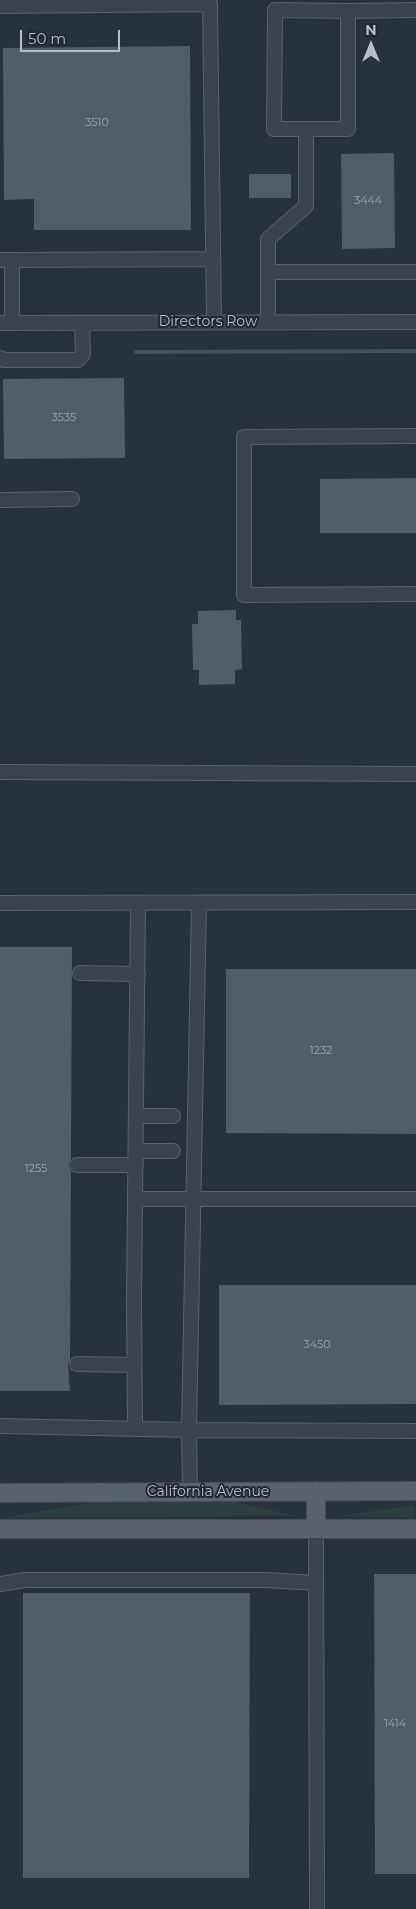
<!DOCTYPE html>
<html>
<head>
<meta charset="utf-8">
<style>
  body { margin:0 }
  #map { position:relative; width:416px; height:1909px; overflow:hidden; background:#28323d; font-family:Montserrat,sans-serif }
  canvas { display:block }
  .north { position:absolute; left:346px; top:20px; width:50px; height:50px; -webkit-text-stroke:4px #202932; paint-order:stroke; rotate:0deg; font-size:14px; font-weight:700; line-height:20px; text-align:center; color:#b8bfc8 }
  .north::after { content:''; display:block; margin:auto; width:18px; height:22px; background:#b8bfc8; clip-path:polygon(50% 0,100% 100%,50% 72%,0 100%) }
  .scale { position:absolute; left:20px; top:30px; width:100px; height:22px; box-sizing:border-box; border:2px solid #b8bfc8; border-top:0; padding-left:6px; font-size:15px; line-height:18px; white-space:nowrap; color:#b8bfc8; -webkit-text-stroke:4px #202932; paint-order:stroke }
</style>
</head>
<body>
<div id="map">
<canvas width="416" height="1909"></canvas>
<div class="north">N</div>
<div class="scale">50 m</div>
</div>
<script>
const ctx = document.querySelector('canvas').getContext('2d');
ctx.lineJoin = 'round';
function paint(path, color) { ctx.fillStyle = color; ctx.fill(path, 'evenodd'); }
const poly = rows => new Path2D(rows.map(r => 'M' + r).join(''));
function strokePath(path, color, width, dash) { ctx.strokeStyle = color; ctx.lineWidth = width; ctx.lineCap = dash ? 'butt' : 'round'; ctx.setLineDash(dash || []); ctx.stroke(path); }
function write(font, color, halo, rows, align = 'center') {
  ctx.font = font + ' Montserrat,sans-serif'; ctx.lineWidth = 4; ctx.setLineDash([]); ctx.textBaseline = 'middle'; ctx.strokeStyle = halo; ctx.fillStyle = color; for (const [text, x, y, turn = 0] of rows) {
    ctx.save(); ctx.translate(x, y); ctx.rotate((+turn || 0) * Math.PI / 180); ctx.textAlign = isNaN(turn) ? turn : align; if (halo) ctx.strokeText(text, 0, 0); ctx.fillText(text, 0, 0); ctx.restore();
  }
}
paint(poly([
  [108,1500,232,1501,296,1516,0,1518],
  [415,1505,415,1518,339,1516]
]), '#2b3f3f');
strokePath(poly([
  [136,352,416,351]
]), '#405164', 4);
paint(poly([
  [190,46,191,230,34,230,34,199,4,200,3,48],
  [394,153,395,248,342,249,341,154],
  [249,174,291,174,291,198,249,198],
  [124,378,125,458,4,459,3,379],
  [416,478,416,533,320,533,320,479],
  [236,610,236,620,241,620,242,669,235,670,235,684,199,685,199,670,193,670,192,624,198,624,198,611],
  [0,947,72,947,71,1159,68,1165,71,1171,70,1359,68,1364,70,1391,0,1391],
  [226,969,416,969,416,1134,226,1133],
  [219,1285,416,1285,416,1404,219,1405],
  [374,1574,416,1574,416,1874,375,1874],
  [23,1593,250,1593,249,1878,23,1878]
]), '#515d67');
const minor = poly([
  [0,6,210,4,214,322],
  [306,129,274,129,275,10,348,11],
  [0,260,12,260,12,323],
  [12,260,213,259],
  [268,272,416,272],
  [268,322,268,239,306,206,306,129,348,129,348,11,416,10],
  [0,323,416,322],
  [0,358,4,360,78,360,83,354,82,323],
  [416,436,244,437,244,595,416,594],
  [0,500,72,499],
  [0,772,416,774],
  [0,903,416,902],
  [80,973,138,974],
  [136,1116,173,1116],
  [136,1151,173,1151],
  [77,1165,136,1165],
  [135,1199,416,1199],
  [77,1364,134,1365],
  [0,1426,189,1430,199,903],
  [135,1427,134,1301,138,903],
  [190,1492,189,1430,416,1431],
  [316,1528,317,1909],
  [0,1584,25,1580,266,1580,316,1583]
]);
const major = poly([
  [316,1491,316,1528],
  [0,1493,416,1491],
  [0,1529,416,1529]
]);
strokePath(minor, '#59626b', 16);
strokePath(major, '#454d56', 20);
strokePath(minor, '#3b444d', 14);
strokePath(major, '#5a636d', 18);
write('11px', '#9ea6b0', null, [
  ["3510",97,123],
  ["3444",368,201],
  ["3535",64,418],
  ["1232",321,1051],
  ["1255",36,1169],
  ["3450",317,1345],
  ["1414",395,1724]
]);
write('14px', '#b8bfc8', '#202932', [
  ["Directors Row",208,322],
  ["California Avenue",208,1492]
]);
</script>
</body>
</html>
